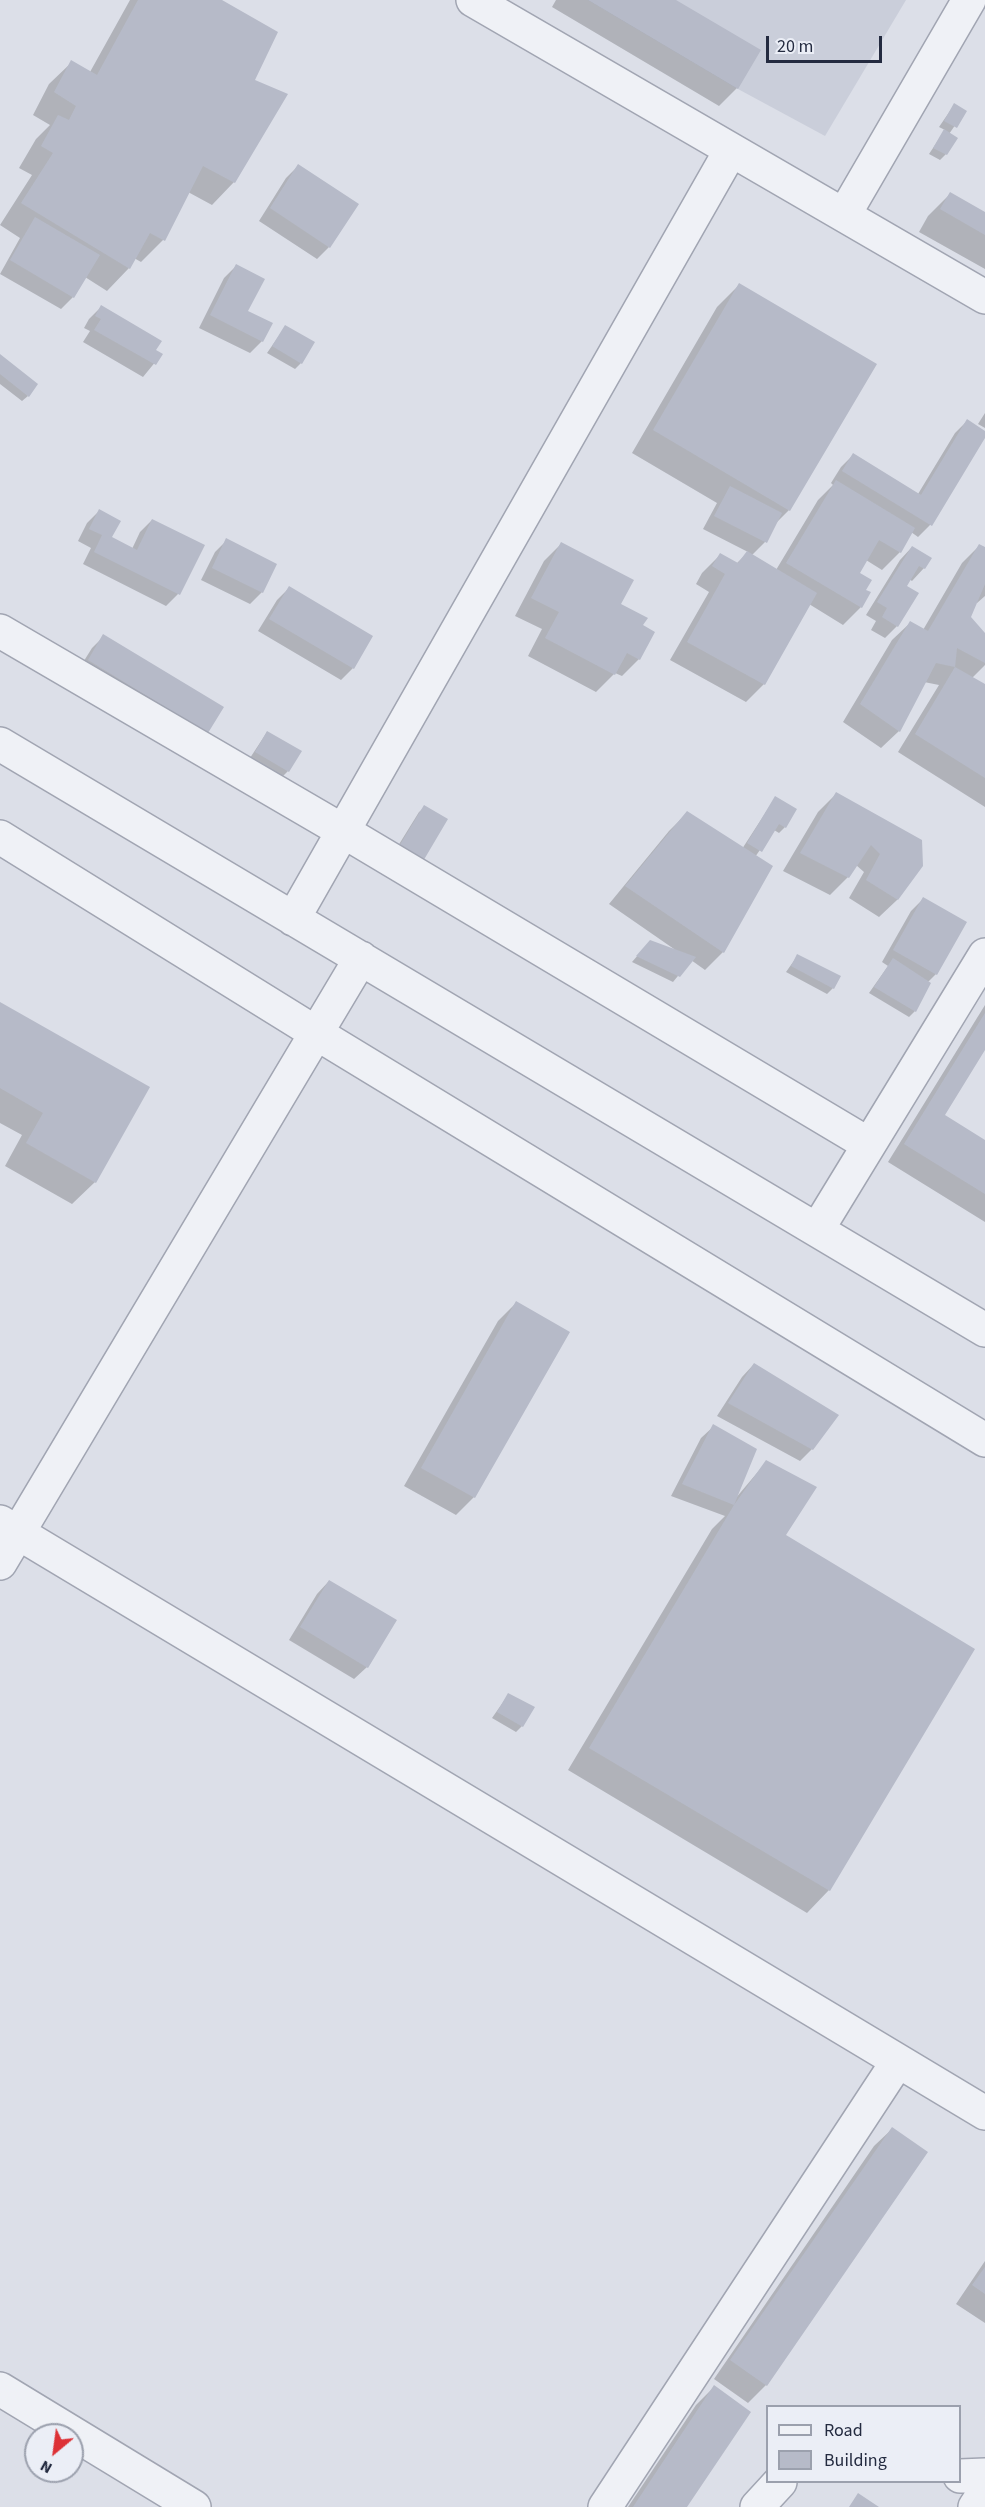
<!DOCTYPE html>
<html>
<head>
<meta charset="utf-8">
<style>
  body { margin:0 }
  #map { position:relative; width:985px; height:2507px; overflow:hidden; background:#dcdfe8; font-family:"Source Sans 3",sans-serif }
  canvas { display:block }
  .legend { position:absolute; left:766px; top:2405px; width:195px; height:78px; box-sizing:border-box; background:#ebeef6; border:2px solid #9ba0ad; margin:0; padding:8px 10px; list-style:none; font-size:18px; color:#242b40 }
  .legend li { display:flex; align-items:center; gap:12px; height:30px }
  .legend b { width:30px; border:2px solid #9ba0ad }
  .north { position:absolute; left:24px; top:2423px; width:60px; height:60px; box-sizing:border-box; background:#ebeef6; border:2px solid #9ba0ad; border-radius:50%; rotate:209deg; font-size:16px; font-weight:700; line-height:24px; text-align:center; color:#242b40 }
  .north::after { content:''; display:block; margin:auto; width:21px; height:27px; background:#dd3136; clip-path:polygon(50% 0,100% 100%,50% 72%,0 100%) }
  .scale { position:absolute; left:766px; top:36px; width:116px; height:27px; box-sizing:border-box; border:3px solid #242b40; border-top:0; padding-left:8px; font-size:18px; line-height:21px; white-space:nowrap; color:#242b40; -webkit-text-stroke:4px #ebeef6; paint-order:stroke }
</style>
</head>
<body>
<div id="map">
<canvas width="985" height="2507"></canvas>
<ul class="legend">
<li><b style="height:8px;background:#eff1f6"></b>Road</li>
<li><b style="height:16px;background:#b6bac8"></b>Building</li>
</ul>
<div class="north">N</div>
<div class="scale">20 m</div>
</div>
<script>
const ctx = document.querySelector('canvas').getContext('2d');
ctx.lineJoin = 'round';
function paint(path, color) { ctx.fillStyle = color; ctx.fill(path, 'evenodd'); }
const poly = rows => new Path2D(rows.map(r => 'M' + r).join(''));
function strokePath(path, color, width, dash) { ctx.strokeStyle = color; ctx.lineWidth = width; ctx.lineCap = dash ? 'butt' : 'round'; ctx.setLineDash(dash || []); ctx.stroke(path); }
paint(poly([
  [588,0,906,0,825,136,738,89]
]), '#caceda');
paint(poly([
  [130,0,219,0,253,80,286,95,234,182,212,205,188,192,163,240,141,262,134,258,129,268,107,291,85,277,73,297,61,309,0,274,20,238,0,225,32,175,19,168,36,139,50,125,33,115,49,84,72,62,90,72],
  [556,0,673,0,737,88,719,106,552,7],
  [954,105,965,111,949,134,946,154,940,160,929,154,945,130,939,127],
  [298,166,329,247,317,259,259,221,286,178],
  [950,194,985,214,985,269,919,232,928,216],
  [236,266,246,311,262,341,250,353,199,328,224,278],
  [739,285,789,510,775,524,765,542,752,555,776,570,818,500,833,485,831,483,841,467,853,455,918,494,955,433,967,421,985,432,930,525,918,537,911,532,900,552,882,570,866,560,858,573,864,590,861,607,843,625,809,604,764,684,746,702,670,660,709,592,696,584,702,573,720,555,736,564,748,552,703,529,717,503,632,453,717,307],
  [101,307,161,355,143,377,83,342,90,331,84,328,89,319],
  [285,327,301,363,295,369,267,353],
  [0,356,28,396,22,401,0,384],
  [985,413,985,428,978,424],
  [99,511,110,538,132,549,140,532,152,520,203,545,178,594,166,606,83,564,91,548,78,541,87,523],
  [227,540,262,592,250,604,201,580,215,552],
  [561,544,619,604,639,659,622,676,615,673,596,692,528,656,542,629,515,616,544,561],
  [979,546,985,548,985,596,977,603,975,603,969,617,985,636,985,665,972,678,985,686,985,807,898,752,939,685,924,682,899,731,881,748,843,722,892,640,910,623,923,630,962,563],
  [912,547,930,559,924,568,912,581,909,579,905,586,897,626,885,638,871,630,876,621,866,615,900,560],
  [289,588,353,668,341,680,258,631,277,600],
  [104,636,207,732,195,744,77,672,92,648],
  [267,732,288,771,282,777,250,758],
  [836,794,922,866,897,900,879,917,849,898,864,872,856,865,848,877,830,895,783,871,818,812],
  [775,798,785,827,779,833,774,830,755,857,771,867,723,952,705,970,691,960,673,982,632,962,645,947,674,949,609,904,669,831,687,813,742,849],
  [425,807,446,820,393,854,419,812],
  [923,899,936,974,928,982,915,1011,909,1017,869,993,888,966,882,962,911,911],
  [798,955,833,988,827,994,786,972],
  [0,1003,95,1182,72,1204,5,1166,22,1135,0,1123],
  [985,1005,985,1047,943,1116,985,1141,985,1222,888,1162],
  [516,1303,568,1333,474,1497,456,1515,404,1486,498,1321],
  [754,1364,812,1449,800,1461,717,1416,742,1377],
  [714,1426,735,1499,767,1461,785,1535,829,1890,807,1913,568,1770,712,1529,725,1516,671,1496,701,1438],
  [329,1581,367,1667,354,1679,289,1640,317,1594],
  [508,1695,522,1726,516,1732,492,1718],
  [892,2129,766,2385,748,2403,714,2379,874,2146],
  [985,2261,985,2323,956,2304],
  [714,2387,685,2507,628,2507,696,2405]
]), '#0003');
paint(poly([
  [138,0,222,0,278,32,255,80,288,94,235,183,203,166,165,241,150,233,130,269,21,203,53,153,41,146,58,115,69,120,76,106,54,92,71,60,97,75],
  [588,0,676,0,761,50,738,89],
  [954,103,967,111,957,128,944,121],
  [944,129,958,138,947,155,933,148],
  [298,164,359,204,330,248,270,208],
  [950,192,985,212,985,235,940,209],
  [35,217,100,255,74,298,10,260],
  [236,264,265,279,248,311,273,323,263,342,210,315],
  [739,283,877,364,790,511,653,430],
  [101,305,162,341,156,350,163,354,156,365,94,330,101,319,95,316],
  [285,325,315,342,302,364,272,346],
  [0,354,38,384,29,397,0,374],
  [967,419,985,431,985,438,932,526,842,471,853,453,921,495],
  [836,480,915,528,901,553,879,540,860,573,872,580,866,590,871,592,862,608,786,563],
  [730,486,782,513,767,543,714,516],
  [99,509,121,521,112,537,137,550,152,519,205,545,180,595,94,552,102,535,89,529],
  [226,538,277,564,263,593,212,568],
  [561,542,634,580,621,604,648,618,643,625,655,632,640,660,627,653,615,675,545,638,559,612,531,598],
  [979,544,985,547,985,584,971,617,985,633,985,663,957,648,955,667,936,663,900,732,860,704,910,621,928,631],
  [912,546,932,558,925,569,919,566,907,586,919,593,898,627,882,617,887,608,877,602],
  [747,551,817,593,765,685,687,642,725,574,712,566,720,553,738,563],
  [289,586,373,636,354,669,269,619],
  [103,634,224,707,208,733,88,660],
  [955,667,985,684,985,778,915,734],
  [267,731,302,751,289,772,255,752],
  [836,792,922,840,923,866,898,900,866,880,880,854,871,845,849,878,800,853],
  [775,796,797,809,786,828,779,824,762,852,747,843],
  [424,805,448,819,422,863,398,848],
  [687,811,773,866,724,953,625,886],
  [923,897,967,922,937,975,893,950],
  [650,940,696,957,680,977,636,956],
  [797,954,841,976,834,989,791,966],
  [893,958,931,983,916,1012,874,987],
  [0,1002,150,1087,96,1183,26,1143,43,1113,0,1088],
  [985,1013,985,1050,945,1115,985,1140,985,1194,904,1144],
  [516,1301,570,1332,475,1498,421,1468],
  [754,1363,839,1415,813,1450,728,1403],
  [713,1424,757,1449,734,1505,682,1484],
  [766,1460,817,1487,786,1535,975,1649,830,1891,589,1748,734,1505],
  [329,1580,397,1620,368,1668,300,1627],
  [508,1693,535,1707,523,1727,497,1712],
  [892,2127,928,2152,767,2386,730,2360],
  [985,2267,985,2294,972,2285],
  [714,2385,751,2412,687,2507,633,2507],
  [858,2493,879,2507,849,2507]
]), '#b6bac8');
const minor = poly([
  [473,0,985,297],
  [844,215,969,0],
  [0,631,343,831,868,1144],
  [0,744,985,1330],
  [0,837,316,1033,985,1440],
  [293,919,731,150],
  [817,1230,985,955],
  [0,1522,985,2113],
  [0,1563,361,958],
  [0,2389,194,2507],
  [960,2476,985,2475],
  [605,2507,898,2061],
  [757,2507,780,2482],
  [975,2507,985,2492]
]);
strokePath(minor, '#a1a5b2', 36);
strokePath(minor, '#eff1f6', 33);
</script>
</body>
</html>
